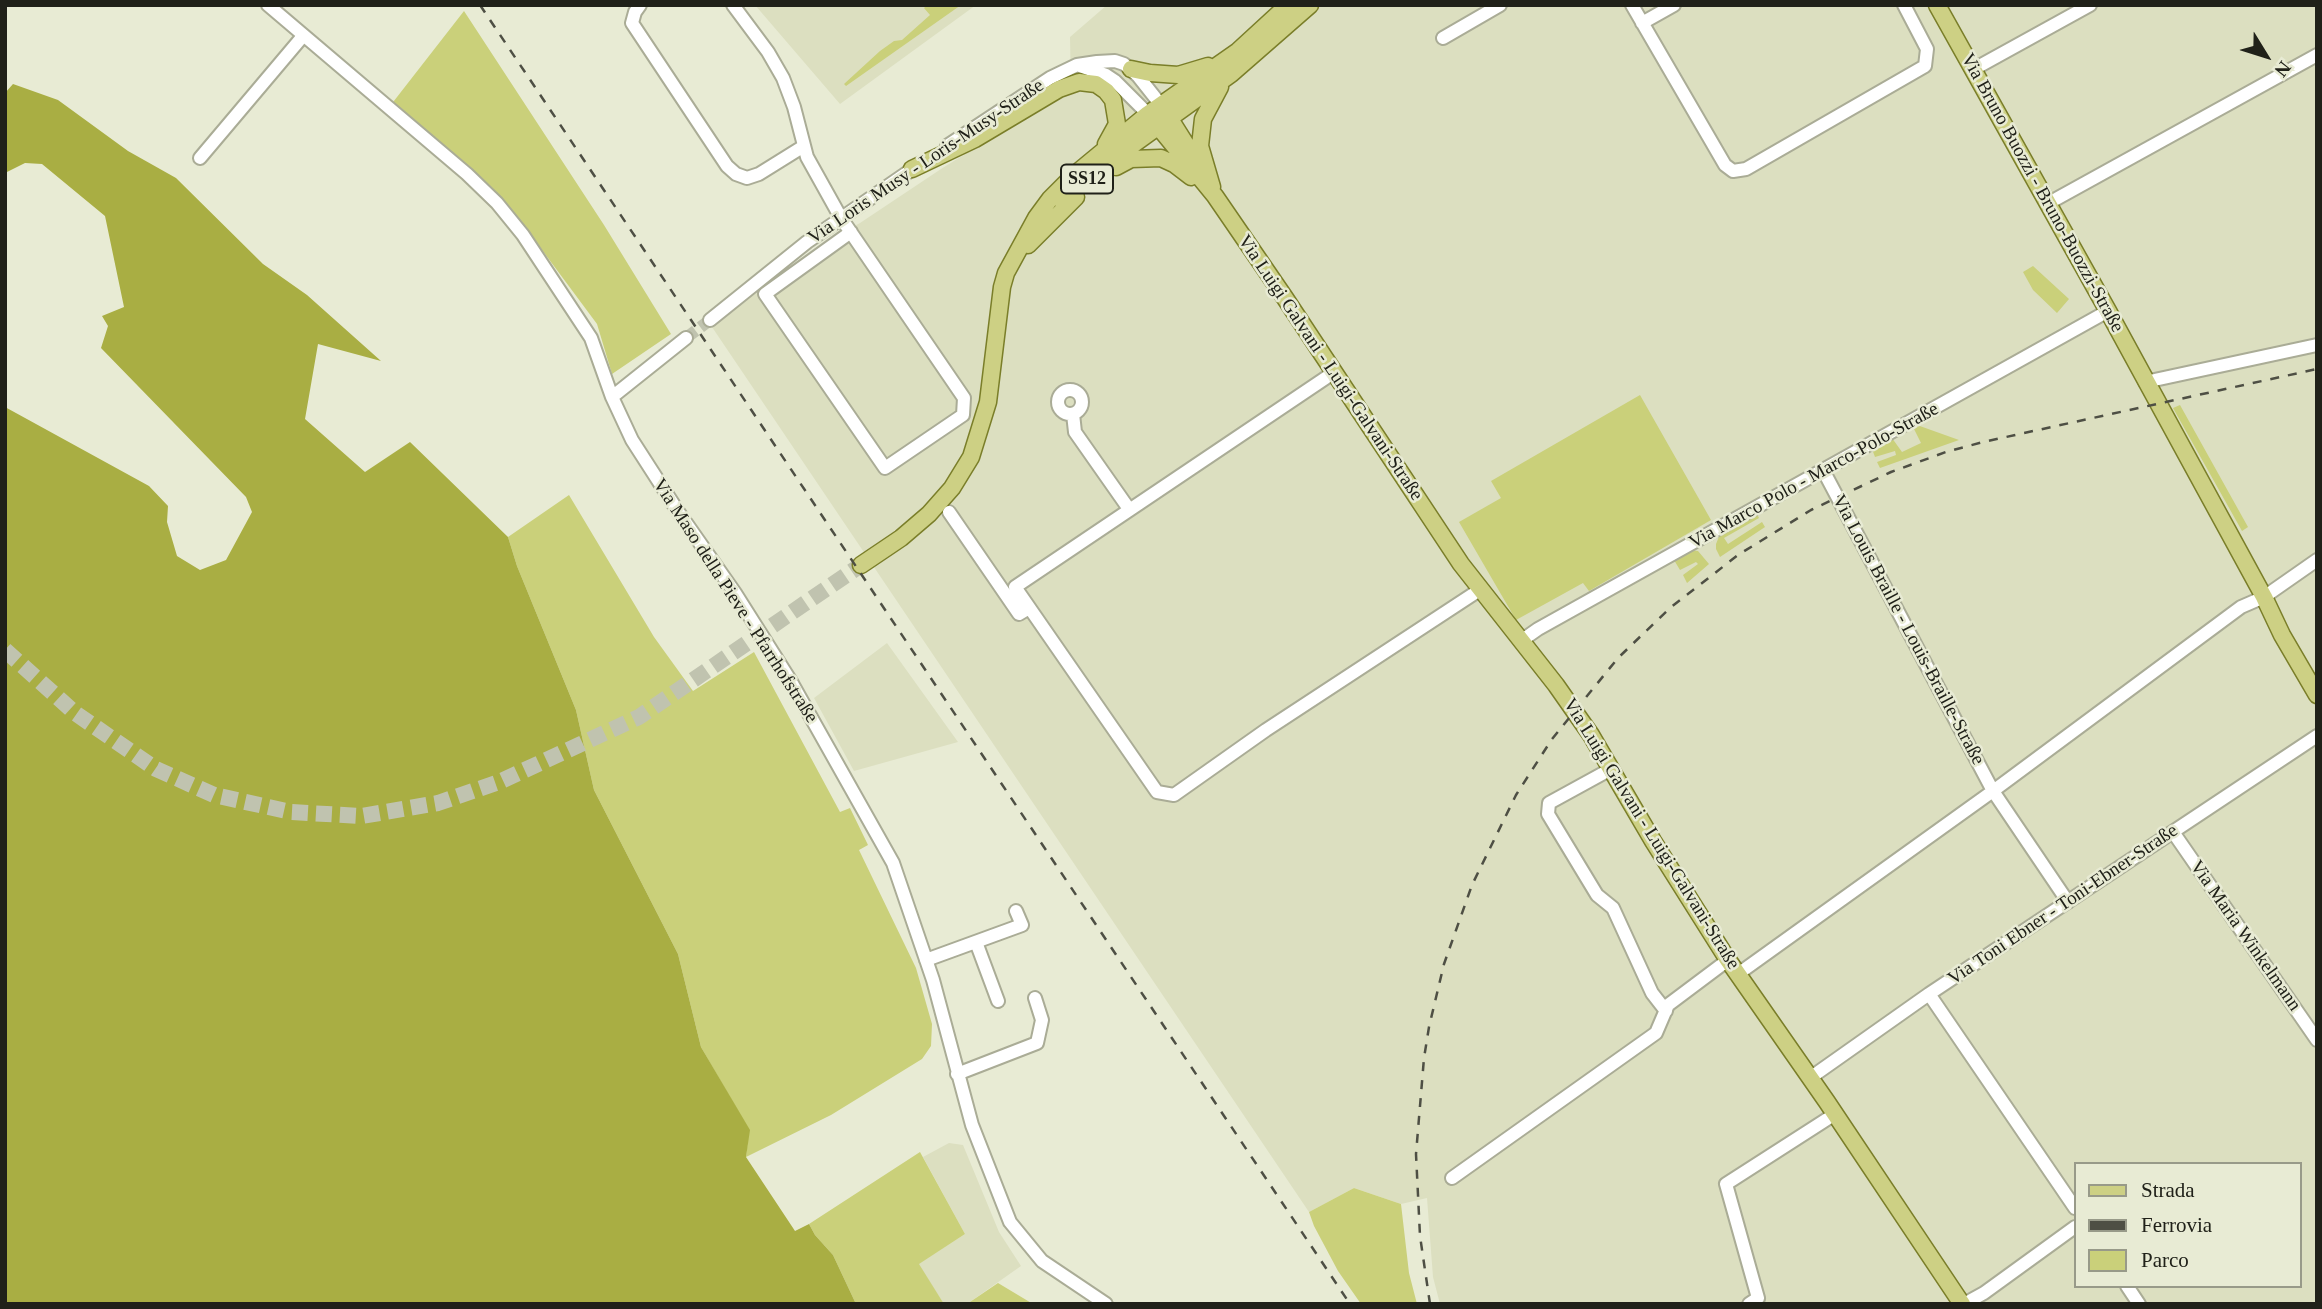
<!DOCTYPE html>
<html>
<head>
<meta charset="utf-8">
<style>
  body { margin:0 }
  #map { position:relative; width:2322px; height:1309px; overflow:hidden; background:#e8ebd4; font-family:"Times New Roman",serif }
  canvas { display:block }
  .frame { position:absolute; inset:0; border:7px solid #202119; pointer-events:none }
  .legend { position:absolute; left:2074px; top:1162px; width:228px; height:126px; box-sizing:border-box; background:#e8ebd4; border:2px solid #989a89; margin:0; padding:9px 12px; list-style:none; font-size:21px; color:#202119 }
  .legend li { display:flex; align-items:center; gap:14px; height:35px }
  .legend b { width:35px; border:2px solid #989a89 }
  .north { position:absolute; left:2231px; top:21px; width:70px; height:70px; -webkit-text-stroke:5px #e8ebd4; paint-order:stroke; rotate:128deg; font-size:19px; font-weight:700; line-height:28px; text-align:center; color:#202119 }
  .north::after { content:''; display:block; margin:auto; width:24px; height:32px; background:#202119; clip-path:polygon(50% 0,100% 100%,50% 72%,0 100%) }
</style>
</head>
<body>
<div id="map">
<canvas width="2322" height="1309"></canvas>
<div class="frame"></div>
<ul class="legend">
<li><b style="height:9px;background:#cdd084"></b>Strada</li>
<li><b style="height:9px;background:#4e4f44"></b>Ferrovia</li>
<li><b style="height:19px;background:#cad07a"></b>Parco</li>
</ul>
<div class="north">N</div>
</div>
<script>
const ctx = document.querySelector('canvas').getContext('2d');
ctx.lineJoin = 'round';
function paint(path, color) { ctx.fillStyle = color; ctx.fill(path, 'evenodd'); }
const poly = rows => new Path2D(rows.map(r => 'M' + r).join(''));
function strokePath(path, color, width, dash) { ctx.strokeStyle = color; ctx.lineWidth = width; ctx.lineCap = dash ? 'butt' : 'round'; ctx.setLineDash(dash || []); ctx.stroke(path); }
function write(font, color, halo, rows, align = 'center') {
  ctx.font = font + ' "Times New Roman",serif'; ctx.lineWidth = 5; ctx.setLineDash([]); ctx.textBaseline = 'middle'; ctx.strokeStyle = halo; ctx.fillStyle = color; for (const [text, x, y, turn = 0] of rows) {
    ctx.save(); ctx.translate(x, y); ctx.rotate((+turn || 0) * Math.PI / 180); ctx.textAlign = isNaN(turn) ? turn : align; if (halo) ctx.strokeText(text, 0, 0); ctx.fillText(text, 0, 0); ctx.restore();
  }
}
paint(poly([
  [755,5,976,5,840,104],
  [1107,5,2317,5,2317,1304,1440,1304,1433,1277,1427,1198,1401,1204,1354,1188,1309,1212,712,327,780,275,834,237,860,223,941,169,1071,88,1070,37],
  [2075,1164,2299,1164,2299,1286,2075,1286],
  [887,643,958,742,854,771,814,698],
  [949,1143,963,1145,999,1232,1021,1266,967,1304,944,1304,918,1264,965,1234,923,1157]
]), '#dcdfc0');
paint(poly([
  [927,5,961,5,846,86,844,84,880,51,894,41,902,40,930,15,924,8],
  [464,11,604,225,671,334,612,374,597,324,519,219,470,169,390,106],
  [2033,266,2069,299,2057,313,2033,290,2023,272],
  [1640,395,1711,520,1589,591,1583,583,1516,620,1459,522,1501,498,1491,481],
  [2180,405,2248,527,2242,531,2173,408],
  [1917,425,1959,440,1880,468,1877,462,1896,455,1895,451,1875,457,1872,449,1892,438,1902,452,1921,443,1913,427],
  [569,495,654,637,693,691,754,652,840,812,850,808,868,845,859,850,916,968,932,1024,931,1046,922,1059,831,1115,746,1157,749,1130,701,1047,678,954,594,790,576,710,517,566,508,537],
  [1757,514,1759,518,1724,538,1728,544,1762,522,1765,527,1720,557,1716,549,1716,544,1720,534],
  [1691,550,1698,551,1709,564,1687,583,1683,575,1698,564,1696,562,1680,570,1674,560],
  [920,1152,965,1234,919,1264,944,1304,856,1304,833,1255,815,1235,809,1224],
  [1354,1188,1401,1204,1409,1273,1417,1304,1361,1304,1338,1271,1314,1226,1309,1212],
  [998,1283,1033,1304,967,1304]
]), '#cad07a');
paint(poly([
  [13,84,58,100,128,151,176,178,263,264,307,295,381,361,318,344,305,419,365,472,410,442,508,537,517,566,576,710,594,790,678,954,701,1047,750,1130,746,1157,795,1231,809,1224,815,1235,833,1255,856,1304,5,1304,5,407,149,486,168,506,167,522,177,556,200,570,226,560,252,512,246,497,101,348,108,326,102,316,124,307,105,216,42,164,25,163,5,173,5,93]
]), '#a9ae43');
strokePath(poly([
  [686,338,710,320]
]), '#c0c3af', 12, [12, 6]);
strokePath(poly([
  [5,650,75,713,156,769,214,795,291,812,362,816,438,803,499,782,639,717,861,565]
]), '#c0c3af', 16, [16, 8]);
const minor = poly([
  [268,5,467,174,497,203,523,235,591,338,612,397,632,440,679,513,735,593,790,680,893,863,933,980,972,1125,1010,1222,1042,1261,1106,1304],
  [640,5,635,12,632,23,727,166,736,174,747,178,759,174,804,146],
  [733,5,768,52,783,78,794,107,807,157,841,218,964,398,963,415,885,468,765,294,851,232],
  [1632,5,1725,165,1733,171,1746,169,1925,66,1927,49,1904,5],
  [1642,23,1674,5],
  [1443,38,1500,5],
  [1080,66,1106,75,1115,81,1148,114],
  [1974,69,2090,5],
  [947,146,1050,78,1077,65,1097,62,1115,61,1124,64,1138,76,1161,105],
  [200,158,303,36],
  [2047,204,2317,55],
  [710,320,807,242,917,166],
  [1333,373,1015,587,1157,792,1174,795,1266,730,1481,589],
  [2145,382,2317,345],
  '1058 402a12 12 0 1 1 24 0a12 12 0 1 1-24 0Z',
  [612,397,686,338],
  [1073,414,1075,432,1129,509],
  [1823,470,1993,791,2068,902],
  [949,512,1019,614,1029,608],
  [1521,641,1538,629,2108,311],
  [1611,769,1549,803,1548,814,1597,895,1613,908,1652,993,1666,1011],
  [2173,832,2317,1040],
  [976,942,998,1001],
  [926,960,1022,925,1016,911],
  [1738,974,1993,791,2241,607,2264,597,2317,560],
  [1929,994,2075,1208],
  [957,1074,1037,1043,1042,1020,1035,998],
  [1810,1078,1929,994,2317,736],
  [1452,1178,1656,1033,1668,1005,1728,960],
  [2127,1286,2139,1304],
  [1749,1304,1758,1298,1726,1184,1835,1114],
  [1964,1304,1984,1293,2075,1227]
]);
const major = poly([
  [1937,5,2108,311,2264,597,2282,635,2317,695],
  [1131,69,1150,73,1178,75,1208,66],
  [1165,111,1194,157],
  [1148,114,1215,196,1285,298,1461,564,1556,685,1591,735,1653,841,1728,960,1827,1102,1962,1304],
  [1116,167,1131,159,1161,158,1174,164,1191,177],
  [912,169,975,139,1059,89,1079,82,1096,84,1106,91,1113,100,1117,124,1106,144],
  [1212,187,1200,146,1203,119,1220,87],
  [1062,201,1095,172,1231,74,1310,5],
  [1028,245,1076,197],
  [861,565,901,538,929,514,952,488,971,457,988,402,1002,287,1006,273,1036,218,1050,199,1073,176,1148,114,1238,51,1288,5]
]);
strokePath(minor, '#aaac96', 16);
strokePath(major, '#7a7e29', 19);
strokePath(minor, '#fff', 12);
strokePath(major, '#cdd084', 16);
strokePath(poly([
  [480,5,1350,1304],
  [1430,1304,1420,1236,1416,1154,1424,1058,1429,1027,1444,964,1472,885,1516,795,1552,739,1618,658,1670,608,1738,555,1811,510,1891,472,1946,452,1983,442,2317,369]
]), '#4e4f44', 2.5, [9, 9]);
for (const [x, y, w] of [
  [1087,179,52]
]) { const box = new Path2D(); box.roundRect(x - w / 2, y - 14.5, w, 29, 5); ctx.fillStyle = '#e8ebd4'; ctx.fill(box); strokePath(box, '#202119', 2); }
write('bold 18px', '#202119', null, [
  ["SS12",1087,179]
]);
write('19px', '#202119', '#e8ebd4', [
  ["Via Loris Musy - Loris-Musy-Straße",926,162,-34],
  ["Via Bruno Buozzi - Bruno-Buozzi-Straße",2042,193,61],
  ["Via Luigi Galvani - Luigi-Galvani-Straße",1330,368,56],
  ["Via Marco Polo - Marco-Polo-Straße",1814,476,-29],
  ["Via Maso della Pieve - Pfarrhofstraße",735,601,57],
  ["Via Louis Braille - Louis-Braille-Straße",1908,630,62],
  ["Via Luigi Galvani - Luigi-Galvani-Straße",1651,834,58],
  ["Via Toni Ebner - Toni-Ebner-Straße",2063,905,-34],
  ["Via Maria Winkelmann",2245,936,55]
]);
</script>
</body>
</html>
